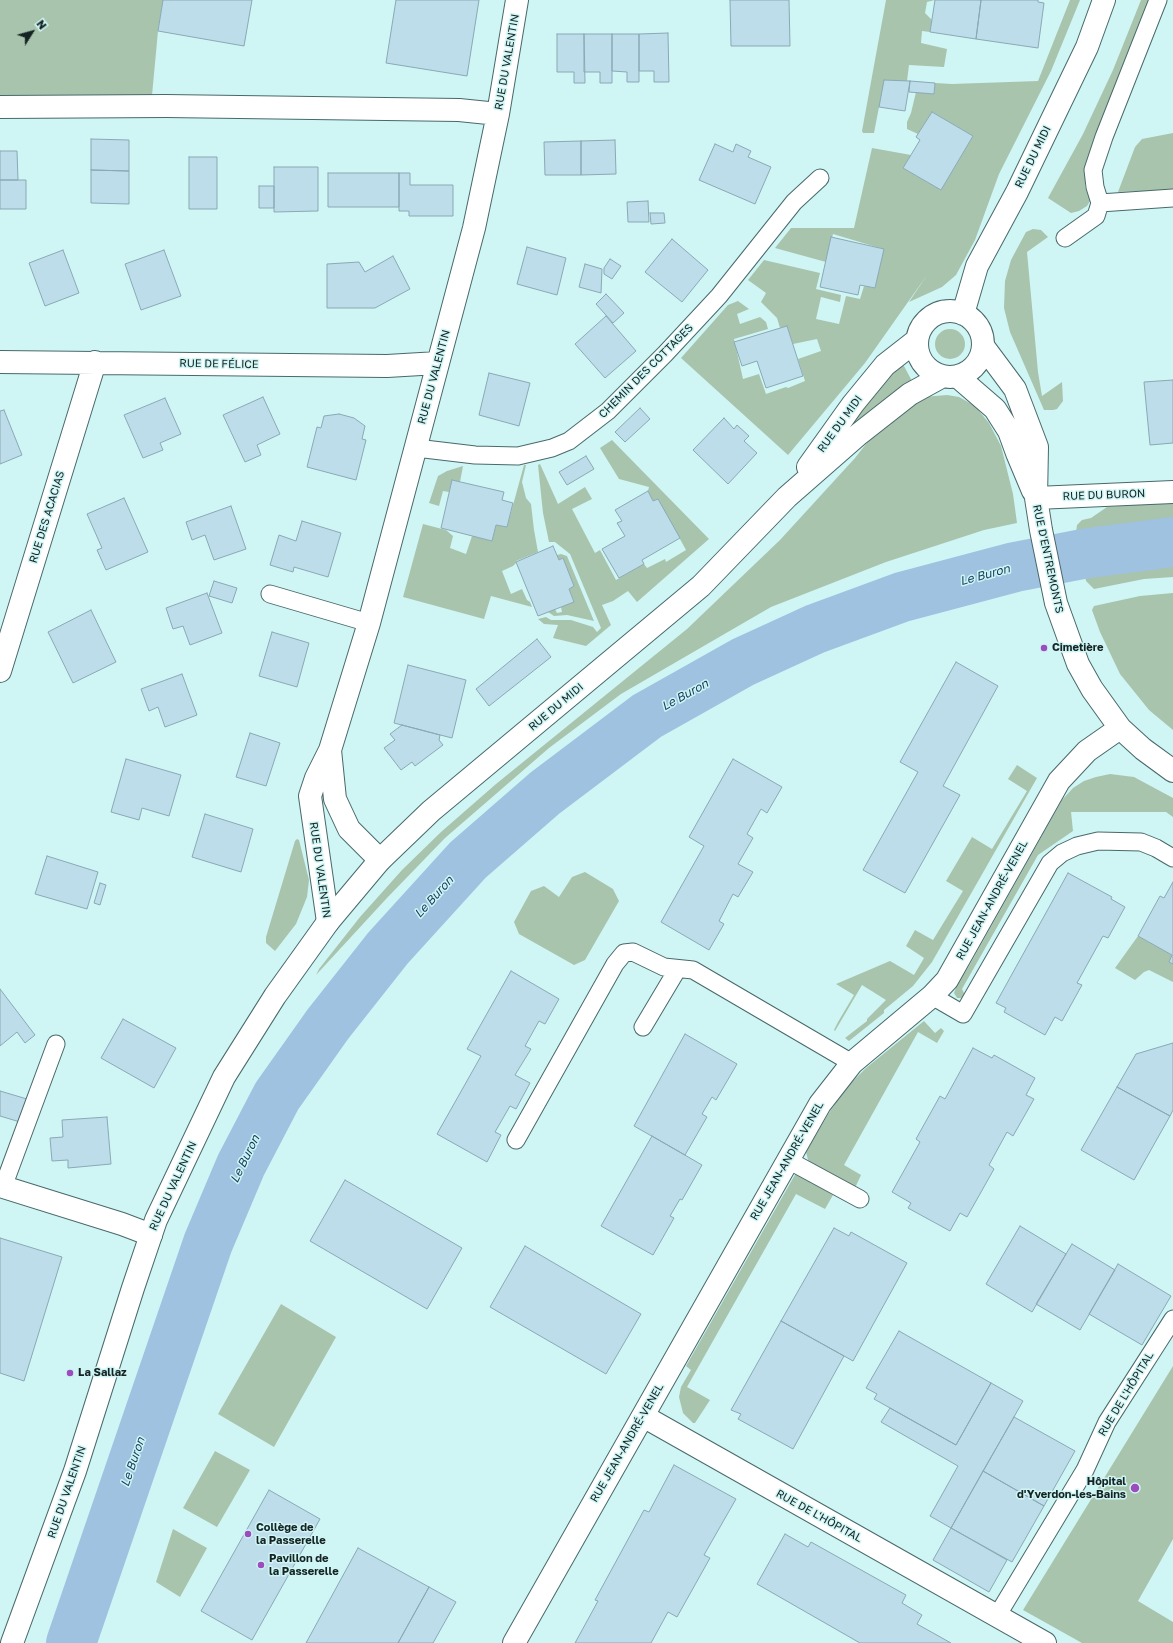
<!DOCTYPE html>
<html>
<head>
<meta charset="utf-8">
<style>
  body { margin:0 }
  #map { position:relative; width:1173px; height:1643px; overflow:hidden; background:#cff5f5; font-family:"Golos Text",sans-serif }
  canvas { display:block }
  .north { position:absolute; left:12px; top:12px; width:40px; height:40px; -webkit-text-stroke:3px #cff5f5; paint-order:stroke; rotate:53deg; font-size:11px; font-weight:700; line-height:16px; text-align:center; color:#152323 }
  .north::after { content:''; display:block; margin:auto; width:14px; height:18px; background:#152323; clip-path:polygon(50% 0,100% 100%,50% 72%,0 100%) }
</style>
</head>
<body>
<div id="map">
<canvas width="1173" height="1643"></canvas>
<div class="north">N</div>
</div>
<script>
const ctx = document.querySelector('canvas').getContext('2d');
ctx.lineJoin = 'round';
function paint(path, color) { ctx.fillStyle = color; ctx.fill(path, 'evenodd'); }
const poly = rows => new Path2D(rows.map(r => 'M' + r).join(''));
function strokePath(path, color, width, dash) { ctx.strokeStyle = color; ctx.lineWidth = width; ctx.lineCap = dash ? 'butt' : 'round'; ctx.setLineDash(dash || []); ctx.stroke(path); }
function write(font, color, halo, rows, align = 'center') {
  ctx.font = font + ' "Golos Text",sans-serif'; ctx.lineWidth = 3; ctx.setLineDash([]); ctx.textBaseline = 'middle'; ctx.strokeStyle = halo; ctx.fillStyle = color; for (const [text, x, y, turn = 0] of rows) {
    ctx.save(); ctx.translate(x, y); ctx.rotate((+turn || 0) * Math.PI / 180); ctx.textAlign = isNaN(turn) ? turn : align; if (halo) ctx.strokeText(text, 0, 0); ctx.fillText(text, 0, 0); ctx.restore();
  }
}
paint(poly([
  [0,0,163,0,158,31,151,106,0,107],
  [886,0,935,0,927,2,925,13,932,20,930,32,922,31,921,43,947,49,944,67,909,65,907,81,879,107,874,133,863,133,862,131],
  [1070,0,1080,0,1051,71,999,174,975,240,956,275,942,287,909,302,927,275,865,363,788,455,681,358,728,305,738,301,749,309,737,314,740,324,760,317,766,322,768,329,734,339,743,379,759,374,766,394,786,387,788,388,805,381,798,359,821,351,817,339,793,344,787,326,780,328,777,318,761,302,766,293,748,280,764,260,820,273,816,289,841,295,840,302,821,297,816,319,839,324,846,296,860,299,864,286,875,288,883,249,833,234,826,262,775,248,791,228,854,228,872,148,911,155,903,168,941,190,973,136,932,112,918,134,907,129,907,122,911,113,916,92,934,94,935,83,952,84,1038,81],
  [1141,0,1151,0,1085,173,1085,186,1090,201,1087,206,1079,211,1071,213,1048,198,1083,134,1113,70],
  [1173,133,1173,190,1118,192,1135,147,1142,139],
  [1033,229,1041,230,1048,237,1027,252,1038,372,1042,396,1062,382,1063,401,1057,409,1053,410,1044,410,1010,332,1004,308,1005,281,1011,260,1026,232],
  '935 344a15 15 0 1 1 30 0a15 15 0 1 1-30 0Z',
  [898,366,904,366,913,383,855,424,854,420,891,373],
  [947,395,959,397,975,406,989,423,1001,446,1013,494,1017,523,984,530,886,562,771,607,621,694,549,748,445,838,386,899,316,975,319,969,360,917,402,870,441,832,496,784,687,629,780,540,855,458,873,435,923,397],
  [612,440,709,539,637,602,628,591,613,601,602,605,611,625,586,646,553,638,558,625,544,624,538,619,546,617,551,620,571,620,593,627,597,632,601,628,570,554,555,542,549,542,543,513,538,465,540,464,558,504,585,487,592,499,572,509,595,553,600,550,616,580,644,564,647,568,665,559,666,562,686,550,658,499,653,501,648,491,649,487,619,479,600,448],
  [524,465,526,465,522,482,526,498,531,504,534,530,538,552,516,561,516,563,513,566,502,571,511,594,522,589,527,600,530,602,532,607,491,596,484,619,403,597,423,524,446,530,453,536,450,548,466,554,472,536,492,541,496,525,507,527],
  [463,466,460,482,452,480,449,492,443,491,439,506,429,503,438,476,447,471],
  [1173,502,1173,534,1130,538,1079,545,1076,532,1077,525,1082,520,1091,518,1107,507],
  [561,554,567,556,594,621,567,615,554,616,548,612,555,609,557,613,562,612,561,607,574,601,569,589,574,586,563,558,559,560,557,555],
  [1173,557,1173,577,1144,579,1094,589,1086,581,1083,567,1109,562],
  [1173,593,1173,730,1149,710,1120,674,1100,632,1092,610,1094,606,1140,596],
  [1017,765,1037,778,932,962,913,986,884,1010,884,1013,849,1041,845,1038,867,1021,867,1019,886,1000,862,985,835,1031,834,1030,838,1022,854,995,836,984,890,961,914,975,924,958,906,946,915,930,933,940,963,891,946,881,972,837,992,849,1027,791,1008,779],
  [1110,774,1134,777,1173,798,1173,817,1166,812,1071,812,1073,831,1038,855,962,989,965,995,961,998,957,998,954,993,957,985,969,966,1062,800,1073,788,1084,781,1096,777],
  [297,839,299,840,309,880,307,897,296,924,275,951,266,943,266,937,295,841],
  [585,872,613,889,619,901,585,960,574,965,519,934,514,922,531,891,544,886,559,897,572,877],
  [1138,936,1172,955,1169,962,1173,964,1173,982,1149,970,1144,972,1135,980,1115,968],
  [924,1021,935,1033,941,1028,944,1031,937,1043,918,1032,844,1165,861,1175,854,1190,812,1166,808,1160,806,1152,829,1113,846,1088,866,1068],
  [796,1173,833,1195,825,1209,796,1194,687,1387,710,1400,695,1423,693,1423,683,1413,679,1397,681,1387,691,1370,686,1366],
  [281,1304,336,1337,274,1447,218,1414],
  [1173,1366,1173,1539,1138,1601,1173,1622,1173,1643,1082,1643,1023,1610],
  [215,1451,250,1470,217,1527,183,1508],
  [173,1529,207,1548,180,1597,156,1582]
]), '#a8c4ad');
strokePath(poly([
  [71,1643,208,1243,241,1165,277,1096,328,1024,388,948,468,860,545,793,647,716,743,662,815,629,902,597,1015,567,1088,553,1173,542]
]), '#9ec2e0', 50);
const building = poly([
  [163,0,252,0,244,46,158,31,163,0],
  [396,0,479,0,467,76,386,63,396,0],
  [730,0,789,0,790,46,731,46,730,0],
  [935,0,981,0,976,39,930,32,935,0],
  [981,0,1038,0,1038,2,1044,3,1038,48,976,39,981,0],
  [668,33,669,82,654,82,654,71,639,71,639,34,668,33],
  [557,34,584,34,585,83,574,83,574,72,557,72,557,34],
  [584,34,612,34,612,83,600,83,600,72,584,72,584,34],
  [612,34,639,34,639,82,627,82,627,72,612,71,612,34],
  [884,80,910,81,905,111,879,107,884,80],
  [910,81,935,83,934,94,909,92,910,81],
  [932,112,973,136,941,190,903,168,920,140,916,137,932,112],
  [91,139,129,140,129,171,91,170,91,139],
  [615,140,616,174,581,175,581,141,615,140],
  [581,141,581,175,545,175,544,142,581,141],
  [715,144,733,152,736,144,751,151,748,157,771,167,755,204,699,180,715,144],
  [0,151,17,151,18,180,0,180,0,151],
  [189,157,217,157,217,209,189,209,189,157],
  [274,167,318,167,318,211,274,212,274,167],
  [91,170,129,171,129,204,91,203,91,170],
  [328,173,399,173,399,207,328,207,328,173],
  [399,173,410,173,410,185,453,185,453,216,409,216,409,211,399,211,399,173],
  [0,180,26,180,26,209,0,209,0,180],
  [259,186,274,186,274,208,259,208,259,186],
  [648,201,649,222,628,222,627,202,648,201],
  [650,213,664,213,665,223,651,224,650,213],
  [831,237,884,249,875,288,860,285,858,295,820,287,831,237],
  [672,239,708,270,682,302,645,272,672,239],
  [527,247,566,258,557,295,517,284,527,247],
  [63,250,79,293,45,306,29,263,63,250],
  [164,250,181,296,141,310,125,264,164,250],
  [393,256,410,289,375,308,327,308,327,264,359,262,365,272,393,256],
  [610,259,621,266,612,279,604,274,604,268,610,259],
  [585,264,602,269,601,293,579,287,585,264],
  [606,294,624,313,613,323,596,304,606,294],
  [606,316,636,351,605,378,575,344,606,316],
  [787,326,803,376,766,388,757,361,742,366,734,342,787,326],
  [489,373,530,383,519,426,479,415,489,373],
  [1173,380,1173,443,1150,445,1144,382,1173,380],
  [263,397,280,434,257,445,261,455,245,462,223,415,263,397],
  [165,398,181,434,160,443,163,450,143,458,124,415,165,398],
  [640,408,650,419,625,442,615,432,640,408],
  [4,410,22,455,0,464,0,411,4,410],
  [339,414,354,418,365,426,362,439,366,440,356,480,307,467,317,427,321,428,324,416,339,414],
  [724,418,734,429,737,425,749,436,744,441,757,453,728,484,693,450,724,418],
  [586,456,594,469,567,485,559,472,586,456],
  [452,480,504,492,502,500,513,503,507,527,496,525,492,541,441,528,452,480],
  [648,491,653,501,658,499,680,538,642,560,644,564,619,578,602,549,625,536,617,523,622,521,615,510,648,491],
  [124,498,148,552,106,570,97,550,102,548,87,514,124,498],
  [231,506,246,549,214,560,205,535,192,540,186,522,231,506],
  [302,521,341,533,328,577,294,567,293,572,270,565,279,535,296,541,302,521],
  [553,546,559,560,563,558,574,586,569,589,574,602,538,616,516,562,553,546],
  [214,581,237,588,232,603,209,596,214,581],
  [207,593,222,633,190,645,183,626,173,629,166,608,207,593],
  [91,610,116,662,73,683,48,632,91,610],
  [272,632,309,643,297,687,259,676,272,632],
  [537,639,551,657,489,706,476,689,537,639],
  [956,662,998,686,943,786,960,795,905,893,863,870,918,772,900,762,956,662],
  [408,665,466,680,452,738,394,723,408,665],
  [182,674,197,715,165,727,158,707,149,711,141,689,182,674],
  [402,725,440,735,439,740,443,745,415,766,412,762,401,770,384,748,395,740,390,734,402,725],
  [250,733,280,743,266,786,236,777,250,733],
  [126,759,181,775,169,816,142,808,139,820,111,812,126,759],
  [733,759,782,787,767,813,761,809,747,834,753,838,738,864,753,872,738,897,733,894,719,921,724,924,709,950,661,922,704,846,689,837,733,759],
  [205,814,253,829,241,872,192,857,205,814],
  [47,856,98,872,87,909,35,894,47,856],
  [1068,873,1112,897,1111,899,1125,907,1108,938,1103,936,1077,983,1082,985,1062,1021,1055,1017,1045,1035,1004,1012,1006,1008,996,1003,1068,873],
  [1173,882,1173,964,1169,962,1172,955,1138,936,1160,896,1164,898,1173,882],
  [100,883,106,885,100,905,94,903,100,883],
  [511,971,559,999,545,1024,539,1021,525,1046,531,1049,515,1075,530,1083,516,1109,510,1106,495,1132,501,1135,487,1162,437,1134,481,1056,467,1049,511,971],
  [0,989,35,1035,25,1043,17,1032,0,1046,0,989],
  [123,1019,176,1048,154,1088,101,1058,123,1019],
  [685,1034,737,1064,716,1100,712,1097,702,1114,707,1117,685,1155,634,1126,685,1034],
  [1173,1043,1173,1110,1170,1116,1117,1087,1136,1054,1173,1043],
  [973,1048,992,1058,994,1055,1035,1078,1026,1095,1034,1099,1013,1136,1007,1132,989,1165,994,1169,967,1217,960,1213,950,1231,908,1208,911,1203,892,1192,920,1142,916,1139,940,1096,945,1099,973,1048],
  [1117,1087,1170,1116,1134,1180,1081,1150,1117,1087],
  [0,1091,27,1099,20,1122,0,1116,0,1091],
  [107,1117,111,1164,68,1168,68,1160,52,1161,50,1138,63,1137,62,1120,107,1117],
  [652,1136,702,1165,682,1200,680,1199,670,1216,674,1218,653,1255,601,1226,652,1136],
  [345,1180,462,1248,427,1309,310,1241,345,1180],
  [1020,1226,1066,1254,1032,1312,986,1284,1020,1226],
  [834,1228,849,1236,851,1232,907,1263,853,1361,781,1321,834,1228],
  [0,1238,62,1257,24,1381,0,1373,0,1238],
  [1072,1244,1115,1270,1080,1330,1036,1304,1072,1244],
  [525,1246,641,1314,606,1374,490,1307,525,1246],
  [1118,1264,1171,1296,1142,1345,1089,1314,1118,1264],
  [781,1321,844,1356,793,1449,738,1419,741,1414,731,1410,781,1321],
  [899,1331,991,1383,956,1445,874,1399,877,1394,866,1388,899,1331],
  [991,1383,1023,1401,951,1528,930,1516,958,1466,881,1422,890,1408,956,1445,991,1383],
  [1014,1417,1075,1451,1044,1506,983,1471,1014,1417],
  [674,1465,736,1499,704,1555,710,1558,677,1617,668,1612,651,1643,575,1643,598,1601,595,1600,644,1510,649,1512,674,1465],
  [983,1471,1044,1506,1012,1562,951,1528,983,1471],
  [269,1490,320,1519,252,1640,201,1611,269,1490],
  [951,1528,1007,1560,989,1592,933,1560,951,1528],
  [785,1534,808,1547,811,1542,906,1595,902,1603,922,1615,917,1624,951,1643,860,1643,757,1584,785,1534],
  [358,1548,429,1587,398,1643,306,1643,358,1548],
  [429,1587,456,1602,433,1643,398,1643,429,1587]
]);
paint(building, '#bcdde9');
strokePath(building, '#89a9b4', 1);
const service = poly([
  [1100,203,1173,198],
  [1065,238,1096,216,1100,203,1095,187,1093,170,1104,137,1158,0],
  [416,448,475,455,518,456,552,448,569,441,608,411,665,354,719,296,794,202,820,178],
  [270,594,369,623],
  [932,996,963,1014,1050,863,1062,853,1077,846,1098,841,1141,842,1156,848,1173,858],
  [643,1027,677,970],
  [516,1140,615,964,624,953,633,952,664,967,693,970,852,1063],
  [788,1160,860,1199],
  [3,1187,56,1044],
  [997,1616,1085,1470,1107,1422,1173,1319]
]);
const minor = poly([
  [0,107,166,106,459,110,498,114],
  [983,346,1015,389,1037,447,1036,498,1041,530,1056,603,1078,664,1092,689,1120,728,1143,749,1173,771],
  [0,362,387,366,438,363],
  [958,377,995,409,1009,431,1017,453,1033,491],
  [1036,498,1173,492],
  [0,671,95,362],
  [330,750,335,799,349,829,380,860],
  [328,922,310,796,316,778,330,750,369,623,474,228,498,114,517,0],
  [0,1186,122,1224,151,1235],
  [643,1416,1045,1643],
  [514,1643,820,1104,852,1063,932,996,947,980,1059,781,1087,751,1120,728]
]);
const secondary = poly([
  '917 344a33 33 0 1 1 66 0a33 33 0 1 1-66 0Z',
  [963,314,977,266,1017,192,1087,47,1104,0],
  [808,467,853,404,885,365,917,340],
  [12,1643,75,1471,133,1288,156,1220,224,1077,275,996,328,922,380,860,431,811,701,586,787,497,859,434,910,394,941,377]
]);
strokePath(service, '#48696a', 19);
strokePath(minor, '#48696a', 24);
strokePath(secondary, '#48696a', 24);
strokePath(service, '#fff', 17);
strokePath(minor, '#fff', 22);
strokePath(secondary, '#fff', 22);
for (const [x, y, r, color] of [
  [1044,648,4,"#9c4cbc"],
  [70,1373,4,"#9c4cbc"],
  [1135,1488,5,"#9c4cbc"],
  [248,1534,4,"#9c4cbc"],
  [261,1565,4,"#9c4cbc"]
]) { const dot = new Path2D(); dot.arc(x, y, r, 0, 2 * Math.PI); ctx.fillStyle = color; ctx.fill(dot); strokePath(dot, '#cff5f5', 1.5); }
write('11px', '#152323', '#cff5f5', [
  ["RUE DU VALENTIN",507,62,-80],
  ["RUE DU MIDI",1033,157,-64],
  ["RUE DE FÉLICE",219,364,1],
  ["CHEMIN DES COTTAGES",646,371,-45],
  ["RUE DU VALENTIN",434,377,-75],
  ["RUE DU MIDI",840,424,-54],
  ["RUE DU BURON",1104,495,-2],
  ["RUE DES ACACIAS",47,517,-73],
  ["RUE D'ENTREMONTS",1048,559,78],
  ["RUE DU MIDI",556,707,-40],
  ["RUE DU VALENTIN",320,870,82],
  ["RUE JEAN-ANDRÉ-VENEL",992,900,-61],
  ["RUE JEAN-ANDRÉ-VENEL",787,1161,-60],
  ["RUE DU VALENTIN",173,1186,-65],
  ["RUE DE L'HÔPITAL",1126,1394,-59],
  ["RUE JEAN-ANDRÉ-VENEL",627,1443,-60],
  ["RUE DU VALENTIN",67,1492,-71],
  ["RUE DE L'HÔPITAL",819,1516,29]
]);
write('bold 11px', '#152323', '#cff5f5', [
  ["Cimetière",1052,648],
  ["La Sallaz",78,1373],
  ["Hôpital",1126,1482,"right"],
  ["d'Yverdon-les-Bains",1126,1495,"right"],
  ["Collège de",256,1528],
  ["la Passerelle",256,1541],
  ["Pavillon de",269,1559],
  ["la Passerelle",269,1572]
], 'left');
write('italic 12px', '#113b59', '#cff5f5', [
  ["Le Buron",985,575,-15],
  ["Le Buron",685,695,-29],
  ["Le Buron",434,897,-48],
  ["Le Buron",245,1159,-64],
  ["Le Buron",133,1462,-71]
]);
</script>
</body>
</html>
